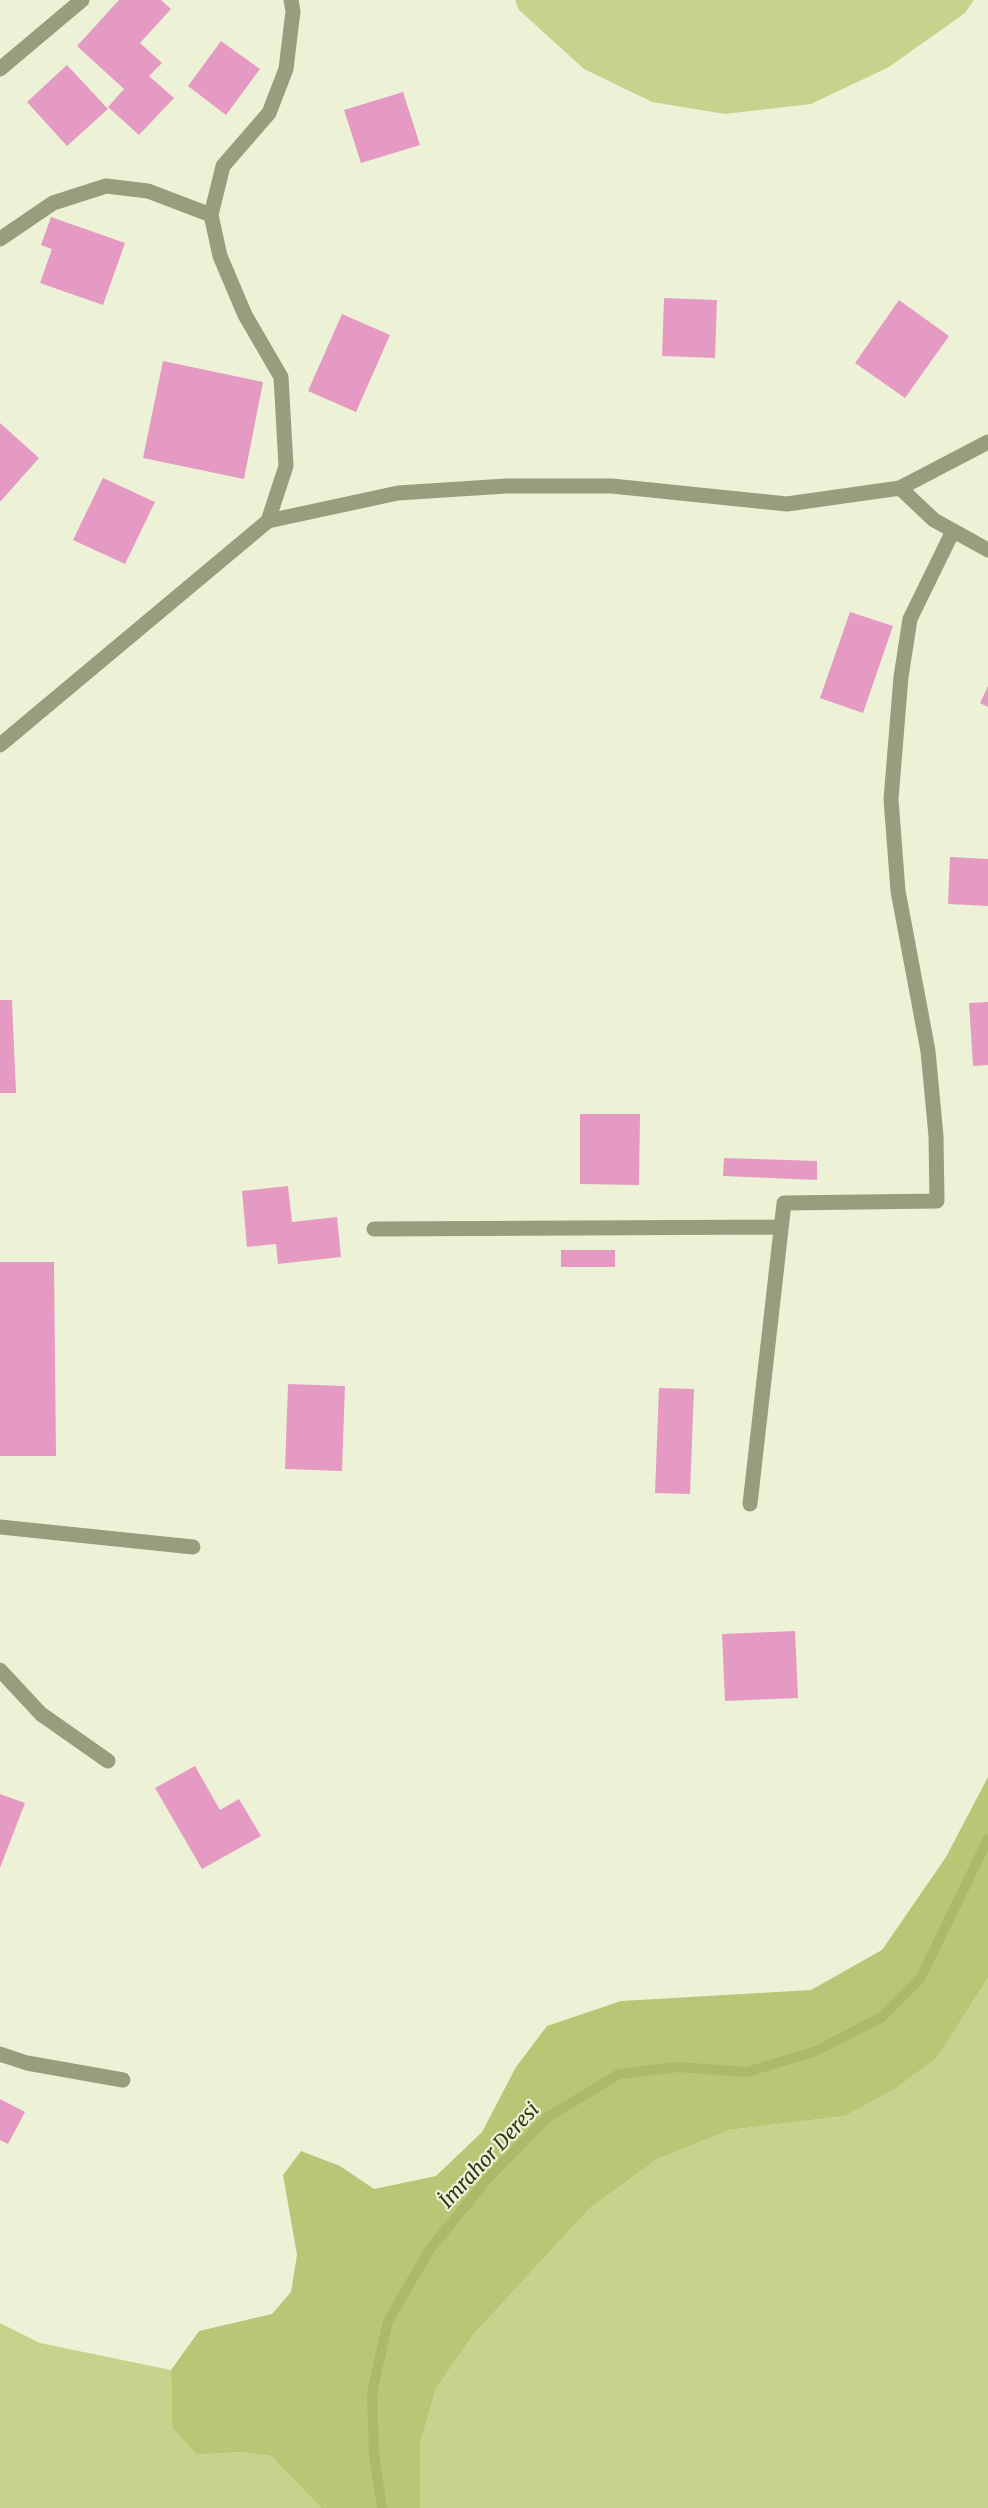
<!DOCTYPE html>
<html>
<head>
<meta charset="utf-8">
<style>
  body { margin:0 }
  canvas { display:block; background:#edf2d7 }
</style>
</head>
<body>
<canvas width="988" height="2508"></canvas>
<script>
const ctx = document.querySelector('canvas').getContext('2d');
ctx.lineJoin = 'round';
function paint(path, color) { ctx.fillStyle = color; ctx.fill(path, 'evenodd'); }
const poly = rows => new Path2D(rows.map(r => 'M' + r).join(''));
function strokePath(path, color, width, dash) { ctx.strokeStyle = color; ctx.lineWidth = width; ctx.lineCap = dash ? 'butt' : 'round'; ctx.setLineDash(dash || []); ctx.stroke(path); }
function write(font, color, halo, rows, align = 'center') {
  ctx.font = font + ' Merriweather,serif'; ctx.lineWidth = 4.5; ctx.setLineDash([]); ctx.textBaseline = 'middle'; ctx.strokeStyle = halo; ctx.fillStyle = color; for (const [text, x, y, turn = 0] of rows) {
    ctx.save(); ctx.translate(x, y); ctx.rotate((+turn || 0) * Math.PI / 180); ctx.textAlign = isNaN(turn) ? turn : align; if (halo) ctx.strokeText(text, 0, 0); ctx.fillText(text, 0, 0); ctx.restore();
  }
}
paint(poly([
  [515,0,974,0,965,13,889,67,811,104,725,114,652,102,584,69,519,10],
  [988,1978,988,2508,420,2508,420,2444,436,2389,473,2335,590,2208,656,2160,729,2130,845,2116,895,2089,937,2058],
  [0,2323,40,2343,171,2370,172,2426,197,2455,241,2452,271,2456,321,2508,0,2508]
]), '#c7d38d');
paint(poly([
  [988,1777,988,1978,937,2058,895,2089,845,2116,729,2130,656,2160,590,2208,473,2335,436,2389,420,2444,420,2508,321,2508,271,2456,241,2452,197,2455,172,2427,171,2370,199,2331,272,2314,291,2292,297,2255,283,2175,301,2151,340,2166,374,2189,436,2176,482,2132,516,2067,547,2026,621,2001,811,1990,882,1950,946,1857]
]), '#b9c676');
strokePath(poly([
  [382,2508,374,2455,372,2393,388,2321,430,2249,490,2176,548,2117,619,2074,678,2067,747,2072,816,2051,882,2017,920,1979,988,1839]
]), '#acb969', 10);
paint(poly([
  [119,0,161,0,171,9,140,43,162,63,149,76,174,98,139,135,108,107,124,89,77,46],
  [221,41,260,69,226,115,188,86],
  [67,65,108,109,67,146,27,102],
  [403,92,420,145,361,163,344,110],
  [51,217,125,243,103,305,40,283,52,249,41,245],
  [664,298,717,300,715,358,662,356],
  [899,300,949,336,905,398,855,363],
  [342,314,390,335,356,412,308,391],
  [163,361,263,382,244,479,143,458],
  [0,423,39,458,0,502],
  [103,478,155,502,125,564,73,540],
  [850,612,893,626,863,713,820,698],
  [988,686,988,707,980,703],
  [950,857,988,859,988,906,948,904],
  [0,1000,12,1000,16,1093,0,1093],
  [988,1002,988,1065,973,1066,969,1003],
  [580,1114,640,1114,639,1185,580,1184],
  [724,1158,817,1161,817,1180,723,1176],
  [288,1186,292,1222,337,1217,341,1257,278,1264,276,1244,247,1247,242,1191],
  [561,1250,615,1250,615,1267,561,1267],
  [0,1262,54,1262,56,1456,0,1456],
  [288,1384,345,1386,342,1471,285,1469],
  [659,1388,694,1389,690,1494,655,1493],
  [795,1631,798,1698,725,1701,722,1634],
  [195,1766,220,1810,239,1799,261,1836,202,1869,155,1788],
  [0,1794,25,1803,0,1868],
  [0,2099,25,2112,8,2144,0,2140]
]), '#e59ac4');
strokePath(poly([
  [374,1229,781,1227],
  [750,1504,784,1203,937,1201,936,1136,928,1051,898,891,891,799,901,677,910,619,953,531],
  [0,1527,193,1547],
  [0,1670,41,1714,108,1761]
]), '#989e7d', 15);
strokePath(poly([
  [0,69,82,0],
  [0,239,53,203,106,186,148,191,211,215],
  [900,488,934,520,988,550],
  [268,521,286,466,281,377,245,315,220,256,211,215,223,166,269,113,286,69,293,11,291,0],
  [0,745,268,521,398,493,506,486,612,486,787,504,900,488,988,442],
  [0,2054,27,2063,123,2080]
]), '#989e7d', 15);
write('italic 20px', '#323715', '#edf2d7', [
  ["İmrahor Deresi",490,2156,-47]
]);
</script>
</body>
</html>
